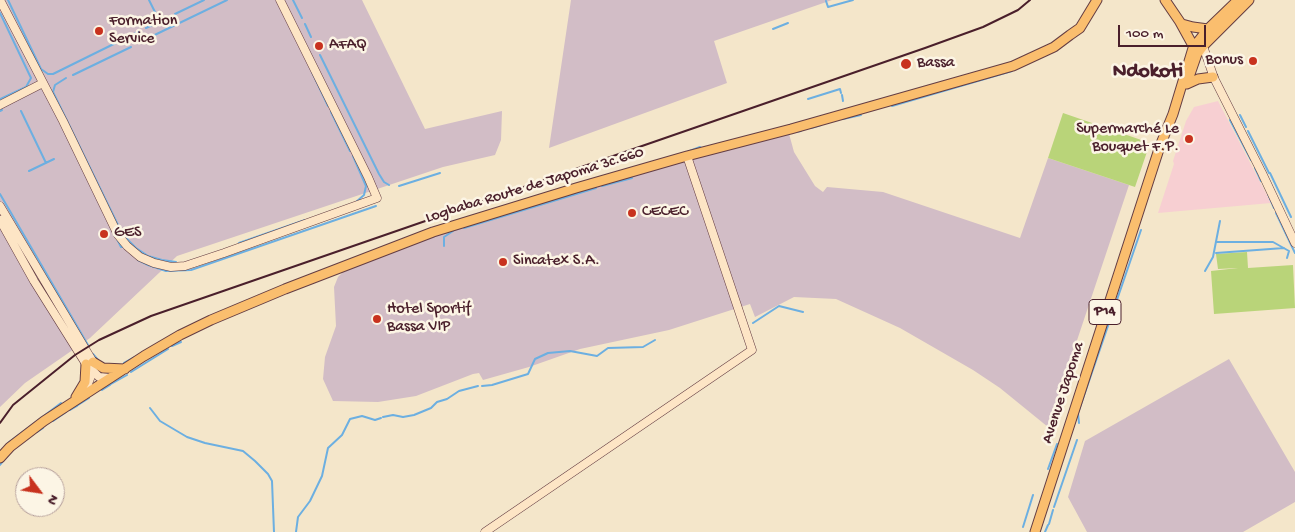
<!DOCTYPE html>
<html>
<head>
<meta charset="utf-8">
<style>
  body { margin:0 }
  #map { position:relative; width:1295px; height:532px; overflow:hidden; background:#f4e6ca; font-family:"Gochi Hand",sans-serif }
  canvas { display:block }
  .north { position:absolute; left:15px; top:467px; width:50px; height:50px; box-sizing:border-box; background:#fcf5e5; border:1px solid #b59f9b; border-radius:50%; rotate:121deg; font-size:14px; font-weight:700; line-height:20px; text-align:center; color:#4a1f2b }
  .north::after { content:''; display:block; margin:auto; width:18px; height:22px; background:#c8321e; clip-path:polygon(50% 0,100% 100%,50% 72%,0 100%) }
  .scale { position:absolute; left:1118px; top:25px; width:88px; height:22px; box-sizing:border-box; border:2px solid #4a1f2b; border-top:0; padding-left:6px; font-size:15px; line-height:18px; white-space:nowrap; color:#4a1f2b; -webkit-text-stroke:4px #fcf5e5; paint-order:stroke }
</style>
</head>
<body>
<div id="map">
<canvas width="1295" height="532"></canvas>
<div class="north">N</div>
<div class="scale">100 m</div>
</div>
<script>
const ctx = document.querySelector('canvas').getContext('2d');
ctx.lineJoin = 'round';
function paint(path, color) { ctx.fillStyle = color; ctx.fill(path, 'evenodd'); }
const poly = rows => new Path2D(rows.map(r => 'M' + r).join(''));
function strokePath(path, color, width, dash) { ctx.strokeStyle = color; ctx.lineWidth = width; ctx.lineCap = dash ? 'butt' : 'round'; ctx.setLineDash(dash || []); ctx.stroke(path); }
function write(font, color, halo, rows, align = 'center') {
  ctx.font = font + ' "Gochi Hand",sans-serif'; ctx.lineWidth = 5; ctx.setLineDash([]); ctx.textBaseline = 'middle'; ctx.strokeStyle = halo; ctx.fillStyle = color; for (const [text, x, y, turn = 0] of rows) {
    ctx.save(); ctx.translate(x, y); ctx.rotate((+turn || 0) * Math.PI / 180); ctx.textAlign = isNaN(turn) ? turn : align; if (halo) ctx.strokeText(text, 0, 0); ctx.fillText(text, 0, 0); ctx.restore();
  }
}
paint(poly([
  [1218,101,1271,203,1158,213,1174,164,1173,161,1186,121,1194,107]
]), '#f7cfd2');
paint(poly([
  [0,0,362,0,425,129,502,111,501,140,495,155,443,167,177,256,90,338,25,383,0,407],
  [571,0,832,0,714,41,727,83,549,148],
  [788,130,794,152,815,186,823,192,827,187,883,192,1020,238,1048,158,1129,185,1048,427,1000,388,973,370,900,328,836,299,794,297,755,317,750,304,669,330,580,349,529,367,483,380,479,373,473,374,416,396,378,402,333,401,323,379,325,357,336,326,334,287,338,277,346,269,466,223],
  [1229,359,1295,472,1295,502,1243,532,1087,532,1068,497,1085,441]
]), '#d2bdc6');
paint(poly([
  [1063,113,1150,143,1135,187,1048,158],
  [1247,252,1248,268,1293,265,1295,308,1214,314,1211,271,1238,268,1218,269,1216,254]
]), '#b9d479');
strokePath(poly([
  [8,0,41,69,48,74,53,74,138,32],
  [149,0,158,18],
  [293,0,302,18],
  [826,1,828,7,853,0],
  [0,13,31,78,26,87,0,99],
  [175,14,204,0],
  [305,24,311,37],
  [146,28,167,18],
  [773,29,788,23],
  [138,43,227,0],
  [320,55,379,174,384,182,389,185],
  [312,72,328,106],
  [73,75,131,47],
  [66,78,55,85,53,92,118,225],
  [842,95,843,101],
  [808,99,840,89,841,93],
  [892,106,1012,71],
  [0,111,2,110],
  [21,111,46,163],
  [331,112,350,151],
  [1240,115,1246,127],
  [843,119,861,115],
  [1230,120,1251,160],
  [811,128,821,125],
  [1248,131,1269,173],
  [795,132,801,131],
  [687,152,700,147,703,149],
  [353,156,366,186,364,195,356,202],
  [1255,168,1261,181],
  [29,171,54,159],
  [1270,173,1291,217],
  [399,186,440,173],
  [602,186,632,178],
  [0,194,88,345],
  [1268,194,1274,208],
  [1276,213,1295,253],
  [464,228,596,188],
  [125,237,136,248,148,256,162,260,176,262],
  [117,239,121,247,123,247],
  [1216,242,1273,242,1289,251,1287,258],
  [239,243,305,220],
  [444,246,444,237,453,231],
  [1216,253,1284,248],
  [138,260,148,265,166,271,191,270,376,206],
  [1205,271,1213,257,1220,221],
  [753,323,779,306,803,312],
  [172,346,181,342],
  [93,354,98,360],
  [124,363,135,357],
  [131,372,168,349],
  [111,384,127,375],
  [482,386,492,385,528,374,535,359,548,353,570,351,597,356,608,348,643,347,655,340],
  [102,390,110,385],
  [78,405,89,398],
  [150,408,160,421,187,437,205,443,243,451,255,461,268,474,272,481,274,532],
  [70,410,77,406],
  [383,417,393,415,403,417,414,415,431,408,437,402,447,399,459,391,478,386],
  [53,421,66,412],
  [1079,423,1078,413,1141,230],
  [37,432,43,428],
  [8,443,61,403],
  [0,465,8,455],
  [1048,469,1057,444],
  [1054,507,1077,440],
  [1049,524,1053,510],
  [1023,527,1033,495],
  [296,532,298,517,310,501,322,476,328,448,342,435,350,419,362,416,375,420,381,418],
  [1045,532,1048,525]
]), '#6cafe1', 2);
const secondary = poly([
  [0,0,63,121,118,235,127,246,140,257,154,263,171,267,185,266,224,253,377,198,368,177,280,0],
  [1203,46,1214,78,1262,173,1295,243],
  [0,105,43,83],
  [0,206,93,362,91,376,84,394],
  [0,220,34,281,86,364,99,377,110,378],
  [485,532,752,350,687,156]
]);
const primary = poly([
  [1165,0,1180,22,1196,51],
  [1182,24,1193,27,1208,29],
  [1189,77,1197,54,1203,46,1249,0],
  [1187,84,1198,79,1213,77],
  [93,362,103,368,125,369],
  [76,397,85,382,86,364],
  [0,458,10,447,44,421,144,356,180,335,211,320,285,289,433,232,576,188,687,156,791,129,1013,66,1054,47,1070,35,1080,28,1097,0],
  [1035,532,1160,146,1173,114,1193,48,1208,29,1238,0]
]);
strokePath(secondary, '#643d43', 9);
strokePath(primary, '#643d43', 11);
strokePath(secondary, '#fde5c5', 8);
strokePath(primary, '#fabe6e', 9);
strokePath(poly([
  [0,423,13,405,75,355,99,340,151,316,925,48,983,27,1018,10,1030,0]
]), '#4a1f2b', 2);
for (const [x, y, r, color] of [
  [99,31,5,"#c8321e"],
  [319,46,5,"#c8321e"],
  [1253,61,5,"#c8321e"],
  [906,64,6,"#c8321e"],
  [1189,139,5,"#c8321e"],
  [632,213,5,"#c8321e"],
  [104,234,5,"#c8321e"],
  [503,262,5,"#c8321e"],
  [377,319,5,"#c8321e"]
]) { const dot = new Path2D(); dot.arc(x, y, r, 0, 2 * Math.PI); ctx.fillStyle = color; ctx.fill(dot); strokePath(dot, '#fcf5e5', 2); }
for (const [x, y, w] of [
  [1105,312,32]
]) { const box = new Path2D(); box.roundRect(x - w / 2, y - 12.5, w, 25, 4); ctx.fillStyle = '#fcf5e5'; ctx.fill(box); strokePath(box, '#4a1f2b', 1); }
write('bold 15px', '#4a1f2b', null, [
  ["P14",1105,312]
]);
write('16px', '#4a1f2b', '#fcf5e5', [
  ["Formation",109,22],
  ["Service",109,40],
  ["AFAQ",329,46],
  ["Bonus",1243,61,"right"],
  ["Bassa",917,64],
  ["Supermarché Le",1179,130,"right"],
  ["Bouquet F.P.",1179,148,"right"],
  ["CECEC",642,213],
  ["GES",114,234],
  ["Sincatex S.A.",513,262],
  ["Hotel Sportif",387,310],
  ["Bassa VIP",387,328]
], 'left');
write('16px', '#4a1f2b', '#fcf5e5', [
  ["Logbaba Route de Japoma 3c.660",535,186,-17],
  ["Avenue Japoma",1064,393,-72]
]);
write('bold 21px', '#4a1f2b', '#fcf5e5', [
  ["Ndokoti",1148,73]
]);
</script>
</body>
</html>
